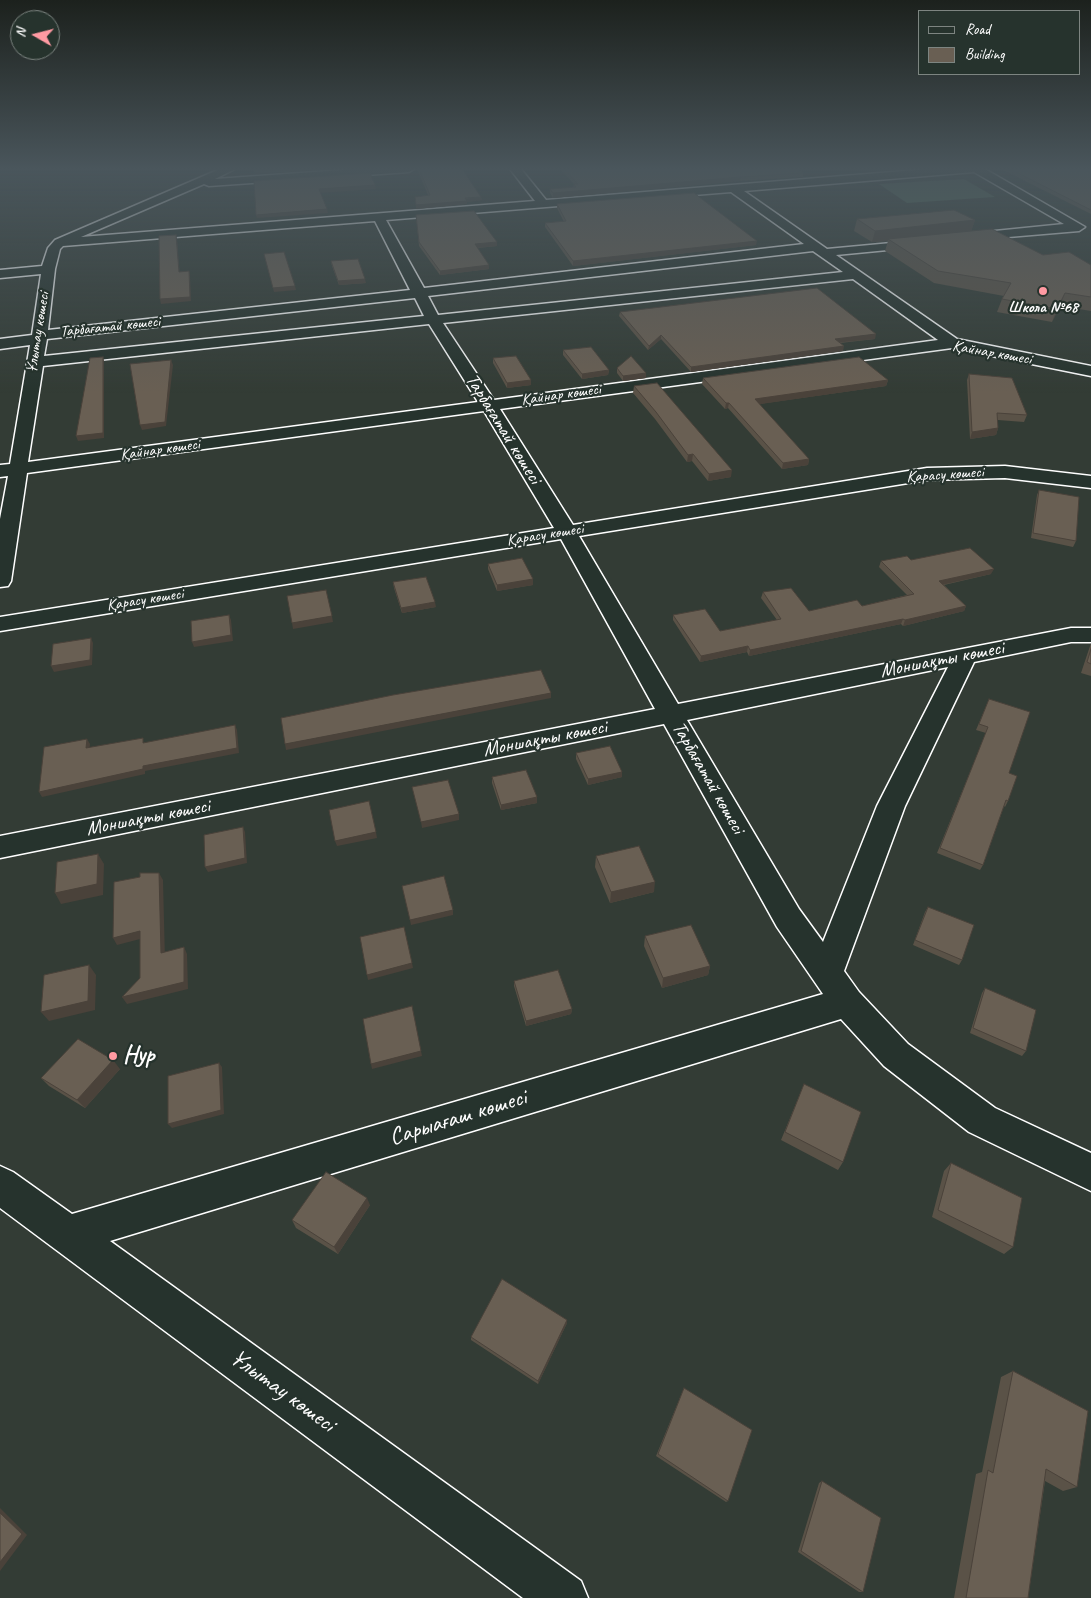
<!DOCTYPE html>
<html>
<head>
<meta charset="utf-8">
<style>
  body { margin:0 }
  #map { position:relative; width:1091px; height:1598px; overflow:hidden; background:#333c35; font-family:Caveat,sans-serif }
  canvas { display:block }
  .legend { position:absolute; left:918px; top:10px; width:162px; height:65px; box-sizing:border-box; background:#26332d; border:1px solid #7d8581; margin:0; padding:6px 9px; list-style:none; font-size:15px; color:#fff }
  .legend li { display:flex; align-items:center; gap:10px; height:25px }
  .legend b { width:25px; border:1px solid #7d8581 }
  .north { position:absolute; left:10px; top:10px; width:50px; height:50px; box-sizing:border-box; background:#26332d; border:1px solid #7d8581; border-radius:50%; rotate:278deg; font-size:14px; font-weight:700; line-height:20px; text-align:center; color:#fff }
  .north::after { content:''; display:block; margin:auto; width:18px; height:22px; background:#ff9aa2; clip-path:polygon(50% 0,100% 100%,50% 72%,0 100%) }
</style>
</head>
<body>
<div id="map">
<canvas width="1091" height="1598"></canvas>
<ul class="legend">
<li><b style="height:6px;background:#26332d"></b>Road</li>
<li><b style="height:14px;background:#695f53"></b>Building</li>
</ul>
<div class="north">N</div>
</div>
<script>
const ctx = document.querySelector('canvas').getContext('2d');
ctx.lineJoin = 'round';
function paint(path, color) { ctx.fillStyle = color; ctx.fill(path, 'evenodd'); }
const poly = rows => new Path2D(rows.map(r => 'M' + r).join(''));
function strokePath(path, color, width, dash) { ctx.strokeStyle = color; ctx.lineWidth = width; ctx.lineCap = dash ? 'butt' : 'round'; ctx.setLineDash(dash || []); ctx.stroke(path); }
function write(font, color, halo, rows, align = 'center') {
  ctx.font = font + ' Caveat,sans-serif'; ctx.lineWidth = 4.5; ctx.setLineDash([]); ctx.textBaseline = 'middle'; ctx.strokeStyle = halo; ctx.fillStyle = color; for (const [text, x, y, turn = 0] of rows) {
    ctx.save(); ctx.translate(x, y); ctx.rotate((+turn || 0) * Math.PI / 180); ctx.textAlign = isNaN(turn) ? turn : align; if (halo) ctx.strokeText(text, 0, 0); ctx.fillText(text, 0, 0); ctx.restore();
  }
}
paint(poly([
  [964,179,995,197,907,203,879,184]
]), '#51725c');
const minor = poly([
  [220,169,235,169,215,179,357,169,414,169,409,172,209,186,204,184,81,237,535,201,510,169,521,169,546,200,929,169,985,169,1085,227,1079,231,961,241,959,238,961,235,965,234,1064,224,974,172,744,191,827,249,902,242,904,245,898,249,836,255,957,339,1091,366,1091,376,952,348,500,409,573,525,927,468,1005,466,1091,476,1091,488,1005,478,927,480,579,536,678,704,1071,628,1091,628,1091,642,1071,642,974,662,905,806,844,971,859,992,908,1044,995,1108,1091,1153,1091,1191,969,1132,884,1066,841,1019,110,1241,581,1581,588,1598,523,1598,0,1208,0,1166,13,1172,72,1214,823,994,777,927,664,724,0,858,0,836,655,709,561,539,0,631,0,617,554,528,484,411,27,473,11,581,8,586,0,587,0,519,8,476,0,477,0,465,10,464,30,345,0,349,0,339,32,335,41,274,0,278,0,270,42,266,48,248,55,240,220,169],
  [731,192,804,244,424,288,386,220,731,192],
  [375,221,410,290,48,330,55,269,60,249,63,246,375,221],
  [813,251,843,272,438,315,428,296,813,251],
  [853,279,938,340,494,400,443,323,853,279],
  [415,298,424,316,44,356,47,339,415,298],
  [429,324,478,402,28,462,43,366,429,324],
  [948,667,877,806,823,942,799,909,687,720,948,667]
]);
strokePath(minor, '#fff', 3);
paint(minor, '#26332d');
paint(poly([
  [417,169,462,169,481,197,482,200,467,202,467,204,416,209,428,195],
  [560,169,798,169,803,173,803,177,740,181,553,198,550,193,550,189,573,187,574,184],
  [1001,169,1091,169,1091,214],
  [557,204,756,245,573,266,545,227,545,223,564,222,557,208],
  [416,215,497,242,497,246,478,248,489,269,440,275,419,246],
  [857,219,975,220,971,231,1043,255,1091,265,1091,311,1060,306,1052,322,997,312,1002,299,1004,296,934,283,885,251,888,241,872,242,854,231],
  [331,261,366,283,339,285,332,266],
  [620,312,875,339,840,343,843,351,691,372,661,339,648,350,619,316],
  [563,350,609,370,608,375,582,379,563,355],
  [493,358,531,380,531,385,507,388,493,363],
  [617,368,646,373,646,378,623,381,617,373],
  [969,374,1027,415,1024,422,998,420,998,428,996,435,970,439,967,380],
  [703,378,888,380,886,386,759,404,809,459,808,465,782,469,728,408,725,409,702,384],
  [634,386,731,477,708,481,692,461,687,462,655,419,633,393],
  [1039,490,1076,541,1073,547,1031,538,1037,495],
  [911,560,991,574,944,585,966,606,964,611,903,626,901,624,749,656,747,652,700,662,673,620,673,615,720,631,777,620,761,598,763,592,809,611,862,606,907,595,879,567,881,561],
  [488,564,533,579,533,585,497,591,488,569],
  [393,582,436,607,402,613,394,588],
  [1091,643,1091,676,1081,673],
  [987,704,1009,773,1008,801,1005,807,1004,806,983,865,980,870,937,853,986,733,976,730],
  [576,753,622,777,588,785,576,759],
  [492,777,537,797,537,803,501,810,492,783],
  [596,856,654,892,610,903,595,867],
  [928,907,962,960,959,965,913,945,925,912],
  [645,936,710,966,708,975,662,988,644,946],
  [514,981,572,1009,571,1014,526,1026,514,986],
  [985,988,1026,1051,1022,1056,970,1033,982,993],
  [120,1069,85,1108,49,1086,41,1078],
  [804,1084,843,1162,838,1170,781,1140],
  [951,1163,1013,1247,1004,1254,932,1217,944,1171],
  [370,1205,338,1254,296,1228,292,1220],
  [567,1323,538,1384,471,1340,471,1337],
  [1013,1371,1077,1487,1063,1491,1045,1481,1028,1598,954,1598,976,1474,982,1472,1001,1377],
  [684,1388,728,1501,726,1502,656,1456],
  [822,1481,863,1592,859,1592,798,1552,819,1483]
]), '#5a5247');
paint(poly([
  [274,169,331,169,255,174,254,171],
  [741,177,740,181,553,198,553,193],
  [375,185,376,189,320,193,319,189],
  [481,197,482,200,467,202,467,204,416,209,416,205],
  [327,209,328,213,257,218,256,215],
  [975,220,971,232,888,239,888,241,872,242,875,231],
  [176,235,177,239,180,277,179,272],
  [757,241,756,245,573,266,573,261],
  [497,242,497,246,476,248,475,244],
  [489,265,489,269,440,275,440,271],
  [189,271,190,276,191,301,161,304,160,299],
  [365,279,366,283,339,285,338,281],
  [295,286,296,290,274,292,273,288],
  [1065,293,1060,306,1052,322,1057,309],
  [876,334,875,339,834,343,835,339],
  [661,335,661,339,648,350,649,346],
  [844,346,843,351,691,372,691,367],
  [103,357,104,361,104,438,78,441,76,436],
  [171,360,173,365,166,426,142,430,140,425],
  [609,370,608,375,582,379,582,374],
  [646,373,646,378,623,381,623,376],
  [531,380,531,385,507,388,507,383],
  [888,380,886,386,754,405,755,399],
  [726,403,729,403,728,408,725,409],
  [998,428,996,435,970,439,972,432],
  [693,454,692,461,687,462,688,455],
  [809,459,808,465,782,469,783,463],
  [732,470,731,477,708,481,709,474],
  [994,569,991,574,937,586,939,581],
  [533,579,533,585,497,591,497,585],
  [435,602,436,607,402,613,401,608],
  [966,606,964,611,903,626,905,620],
  [229,615,231,620,233,641,194,647,192,642],
  [332,616,333,622,293,629,292,623],
  [903,619,901,624,749,656,750,650],
  [91,638,93,643,92,665,54,672,51,666],
  [748,646,747,652,700,662,701,656],
  [551,693,551,698,286,750,285,744],
  [235,725,237,730,239,753,145,771,145,774,42,797,39,792,143,766],
  [87,739,90,744,89,754,86,748],
  [622,772,622,777,588,785,588,779],
  [537,797,537,803,501,810,501,805],
  [459,814,459,820,422,828,421,822],
  [243,827,245,832,247,863,208,872,205,867],
  [376,832,377,838,337,846,335,841],
  [98,854,104,864,103,895,61,904,55,893],
  [159,873,163,880,165,960,161,953],
  [655,882,654,892,610,903,611,892],
  [453,910,453,915,411,925,410,920],
  [140,931,144,938,117,945,113,938],
  [184,947,187,954,188,989,127,1004,122,997],
  [412,963,413,968,368,980,367,975],
  [89,965,96,975,95,1010,49,1021,41,1012],
  [710,966,708,975,662,988,663,978],
  [572,1009,571,1014,526,1026,526,1021],
  [421,1051,422,1056,372,1069,371,1064],
  [113,1060,120,1069,85,1108,77,1100],
  [219,1063,222,1067,224,1114,172,1128,168,1124],
  [367,1198,370,1205,338,1254,334,1247],
  [567,1320,567,1323,538,1384,538,1381],
  [0,1508,27,1535,0,1571]
]), '#4a423a');
const building = poly([
  [254,169,274,169,254,171,254,169],
  [419,169,462,169,481,197,465,198,467,201,416,205,415,197,430,195,419,169],
  [564,169,798,169,803,173,741,177,553,193,550,189,576,187,574,184,578,184,564,169],
  [1010,169,1091,169,1091,210,1010,169],
  [370,173,375,185,319,189,327,209,256,215,254,181,370,173],
  [694,193,757,241,573,261,545,223,566,221,557,204,694,193],
  [954,210,975,220,875,231,857,219,954,210],
  [474,211,497,242,475,244,489,265,440,271,419,242,416,215,474,211],
  [992,229,1043,255,1069,252,1091,265,1091,297,1065,293,1057,309,1002,299,1011,283,938,271,888,239,992,229],
  [176,235,179,272,189,271,190,297,160,299,159,236,176,235],
  [284,252,295,286,273,288,264,254,284,252],
  [358,259,365,279,338,281,331,261,358,259],
  [817,288,876,334,835,339,844,346,691,367,661,335,649,346,620,312,817,288],
  [591,347,609,370,582,374,563,350,591,347],
  [516,356,531,380,507,383,493,358,516,356],
  [631,356,646,373,623,376,617,368,631,356],
  [103,357,103,433,76,436,90,358,103,357],
  [859,357,888,380,755,399,809,459,783,463,729,403,726,403,703,378,859,357],
  [171,360,165,422,140,425,130,364,171,360],
  [969,374,1012,378,1027,415,997,413,998,428,972,432,969,374],
  [657,383,732,470,709,474,693,454,688,455,656,412,634,386,657,383],
  [1039,490,1079,497,1076,541,1033,533,1039,490],
  [970,548,994,569,939,581,966,606,905,620,903,619,750,650,748,646,701,656,673,615,705,609,720,631,781,619,763,592,791,588,809,611,857,600,862,606,914,594,881,561,907,556,911,560,970,548],
  [522,558,533,579,497,585,488,564,522,558],
  [426,577,435,602,401,608,393,582,426,577],
  [326,590,332,616,292,623,287,596,326,590],
  [229,615,231,635,192,642,191,621,229,615],
  [91,638,90,660,51,666,53,644,91,638],
  [1091,649,1091,664,1087,662,1091,649],
  [541,670,551,693,285,744,281,718,393,695,541,670],
  [989,699,1030,712,1009,773,1017,776,1008,801,1006,800,983,865,940,848,988,727,979,724,989,699],
  [235,725,237,748,143,766,143,769,39,792,44,747,87,739,86,748,143,738,143,743,235,725],
  [610,746,622,772,588,779,576,753,610,746],
  [526,770,537,797,501,805,492,777,526,770],
  [448,780,459,814,421,822,412,787,448,780],
  [369,801,376,832,335,841,329,810,369,801],
  [243,827,245,858,205,867,204,835,243,827],
  [639,846,655,882,611,892,596,856,639,846],
  [98,854,97,884,55,893,57,862,98,854],
  [140,873,159,873,161,953,184,947,184,982,122,997,140,978,140,931,113,938,114,882,140,877,140,873],
  [444,876,453,910,410,920,402,886,444,876],
  [928,907,974,925,962,960,915,940,928,907],
  [691,925,710,966,663,978,645,936,691,925],
  [404,927,412,963,367,975,360,937,404,927],
  [89,965,88,1001,41,1012,44,975,89,965],
  [558,970,572,1009,526,1021,514,981,558,970],
  [985,988,1036,1010,1026,1051,973,1028,985,988],
  [412,1006,421,1051,371,1064,363,1019,412,1006],
  [78,1039,113,1060,77,1100,41,1078,78,1039],
  [219,1063,221,1110,168,1124,168,1076,219,1063],
  [804,1084,861,1112,843,1162,785,1132,804,1084],
  [951,1163,1022,1198,1013,1247,938,1210,951,1163],
  [326,1172,367,1198,334,1247,292,1220,326,1172],
  [502,1279,567,1320,538,1381,471,1337,502,1279],
  [1013,1371,1088,1411,1077,1487,1046,1469,1028,1598,966,1598,988,1470,993,1473,1013,1371],
  [684,1388,752,1430,728,1501,658,1454,684,1388],
  [822,1481,881,1518,863,1592,801,1551,822,1481],
  [0,1513,22,1534,0,1562,0,1513]
]);
paint(building, '#695f53');
strokePath(building, '#4a423a', 1);
const sky = ctx.createLinearGradient(0, 0, 0, 393);
sky.addColorStop(0, '#1c211d');
sky.addColorStop(0.43, '#4a565c');
sky.addColorStop(1, '#4a565c00');
ctx.fillStyle = sky;
ctx.fillRect(0, 0, 1091, 393);
for (const [x, y, r, color] of [
  [1043,291,5,"#ff9aa2"],
  [113,1056,5,"#ff9aa2"]
]) { const dot = new Path2D(); dot.arc(x, y, r, 0, 2 * Math.PI); ctx.fillStyle = color; ctx.fill(dot); strokePath(dot, '#26332d', 2); }
write('bold 16px', '#fff', '#26332d', [
  ["Школа №68",1043,308]
]);
write('16px', '#fff', '#26332d', [
  ["Тарбағатай көшесі",110,327,-6],
  ["Ұлытау көшесі",38,333,-81],
  ["Қайнар көшесі",992,353,10],
  ["Қайнар көшесі",561,395,-8],
  ["Қайнар көшесі",160,450,-8],
  ["Қарасу көшесі",945,475,-4],
  ["Қарасу көшесі",545,535,-9],
  ["Қарасу көшесі",145,600,-9]
]);
write('20px', '#fff', '#26332d', [
  ["Тарбағатай көшесі",503,429,58],
  ["Моншақты көшесі",942,660,-11],
  ["Моншақты көшесі",545,739,-11],
  ["Тарбағатай көшесі",708,778,60],
  ["Моншақты көшесі",148,818,-11]
]);
write('bold 24px', '#fff', '#26332d', [
  ["Нур",123,1056]
], 'left');
write('24px', '#fff', '#26332d', [
  ["Сарыағаш көшесі",458,1118,-17],
  ["Ұлытау көшесі",282,1391,36]
]);
</script>
</body>
</html>
